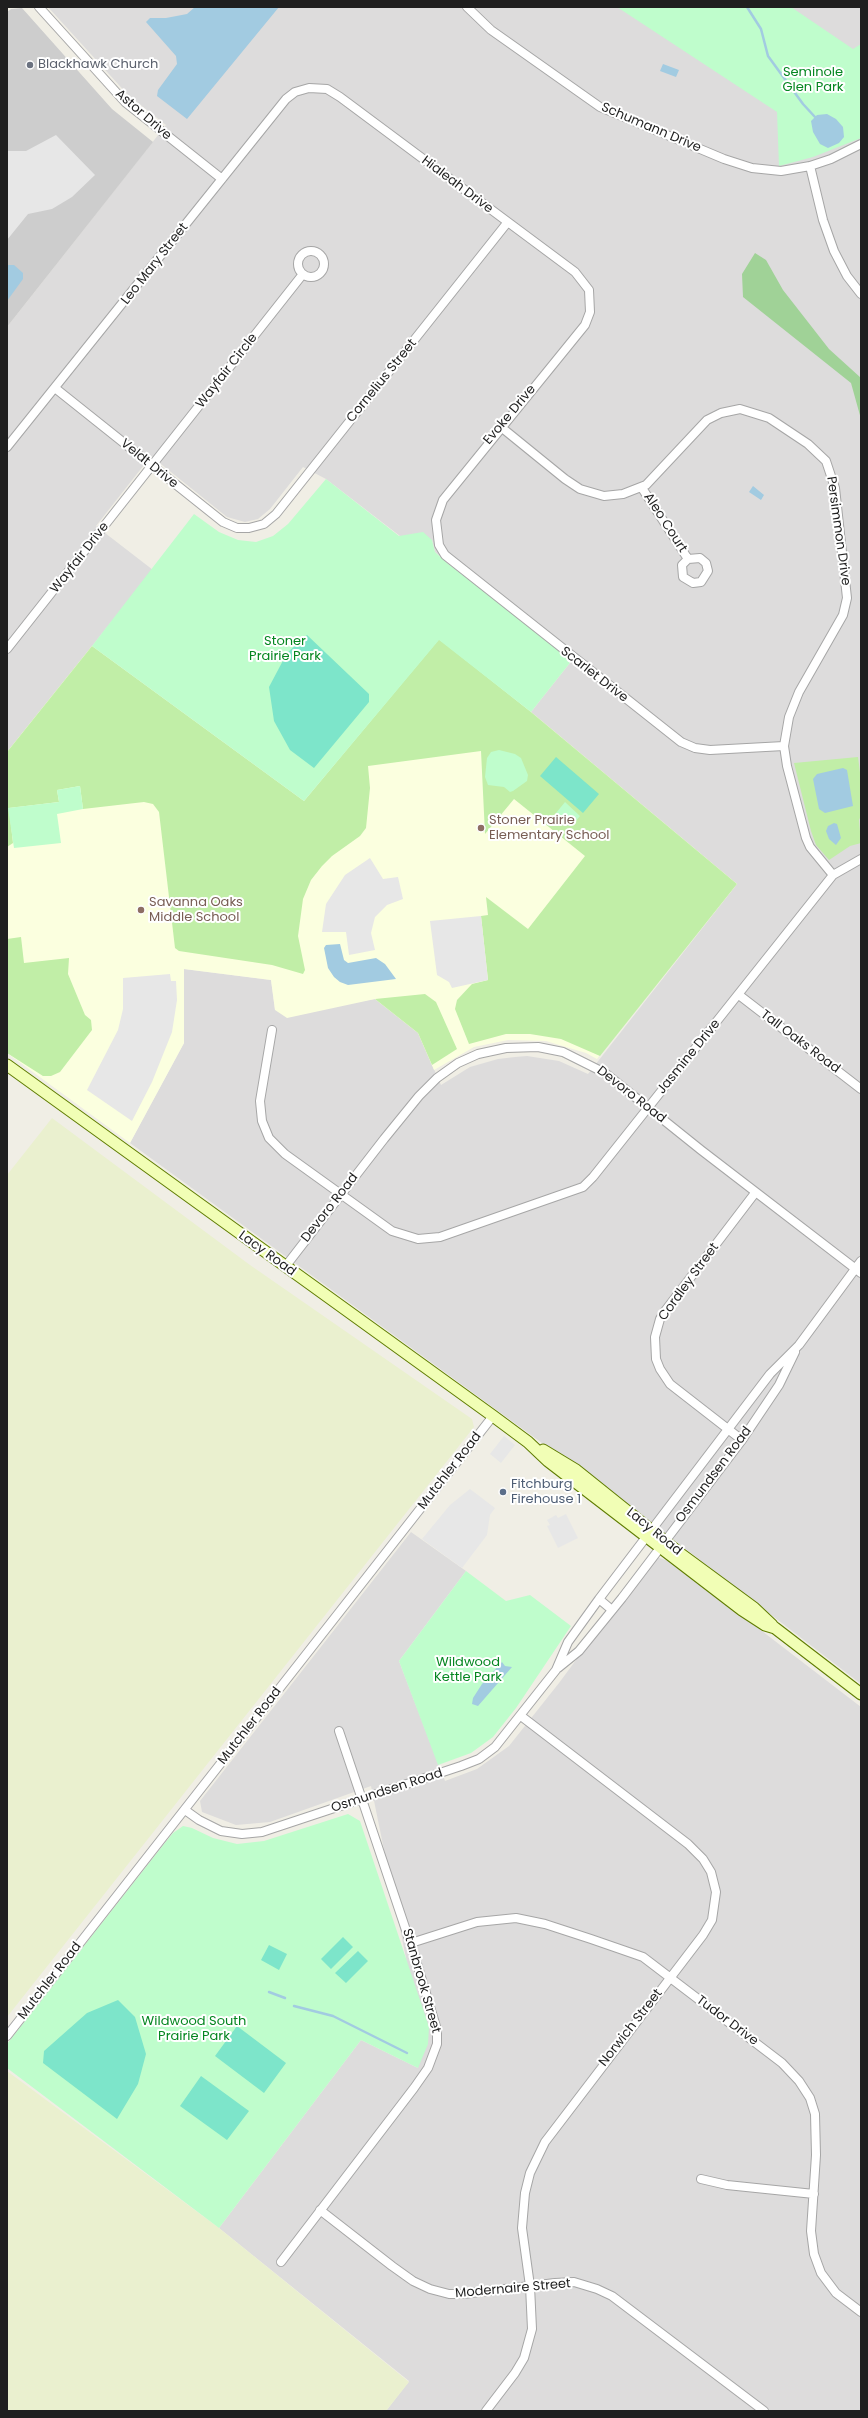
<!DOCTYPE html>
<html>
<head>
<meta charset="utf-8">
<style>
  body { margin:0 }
  #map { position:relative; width:868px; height:2418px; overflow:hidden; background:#f0eee5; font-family:Poppins,sans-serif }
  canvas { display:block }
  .frame { position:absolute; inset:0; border:8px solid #1f1f1f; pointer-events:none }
</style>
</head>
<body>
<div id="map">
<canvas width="868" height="2418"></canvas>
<div class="frame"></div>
</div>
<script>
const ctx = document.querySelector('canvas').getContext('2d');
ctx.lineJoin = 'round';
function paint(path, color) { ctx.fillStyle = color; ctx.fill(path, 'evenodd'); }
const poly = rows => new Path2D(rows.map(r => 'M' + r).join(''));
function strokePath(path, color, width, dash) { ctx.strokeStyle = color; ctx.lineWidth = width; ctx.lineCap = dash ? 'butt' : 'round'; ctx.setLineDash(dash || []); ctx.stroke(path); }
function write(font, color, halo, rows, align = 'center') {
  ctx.font = font + ' Poppins,sans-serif'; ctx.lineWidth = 4; ctx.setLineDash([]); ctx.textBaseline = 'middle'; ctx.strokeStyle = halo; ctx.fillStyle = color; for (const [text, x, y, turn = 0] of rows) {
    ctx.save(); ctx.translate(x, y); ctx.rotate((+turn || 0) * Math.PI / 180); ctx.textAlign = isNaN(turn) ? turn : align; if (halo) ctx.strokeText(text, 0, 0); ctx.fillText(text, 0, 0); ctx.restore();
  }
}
paint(poly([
  [48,7,861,7,861,1684,578,1466,542,1443,130,1143,184,1043,184,969,271,980,275,1010,338,1005,375,999,418,1033,441,1085,470,1067,498,1059,515,1057,527,1056,559,1061,588,1074,737,884,531,712,573,659,447,563,435,552,432,540,400,536,326,479,303,467,270,509,258,519,245,522,227,517,151,456,96,526,153,570,7,752,7,327,166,125,128,95],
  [411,1532,466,1571,399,1661,445,1781,477,1769,509,1746,559,1683,653,1556,672,1562,861,1707,861,2411,386,2411,409,2381,219,2228,361,2040,418,2068,406,1958,371,1786,270,1822,236,1825,202,1812,200,1801]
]), '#dddcdc');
paint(poly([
  [439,639,531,712,737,884,597,1059,586,1053,546,1041,508,1040,474,1047,434,1070,418,1033,375,999,287,1018,275,1010,271,980,184,969,184,1043,130,1143,7,1053,7,752,92,646,304,801]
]), '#fbffdf');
paint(poly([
  [22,8,112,109,153,142,7,327,7,12,11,9]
]), '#cdcdcd');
paint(poly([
  [52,1118,250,1265,472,1419,474,1427,7,2017,7,1175],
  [7,2071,219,2228,409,2382,386,2411,7,2411]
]), '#eaf0cf');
paint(poly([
  [439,639,531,712,737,884,600,1056,561,1039,530,1034,506,1034,469,1044,455,1009,457,1000,472,984,488,980,481,916,488,915,486,897,528,929,585,856,514,799,485,834,481,751,368,766,370,788,366,828,360,836,332,856,322,866,311,880,303,899,298,936,305,970,303,974,272,965,179,951,175,948,159,812,153,804,144,802,83,809,80,786,57,790,59,802,9,808,13,843,7,847,7,752,92,646,304,801],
  [858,757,861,780,861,816,859,820,861,843,850,846,829,860,816,845,811,831,794,763],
  [21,937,24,963,69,958,68,974,85,1015,91,1020,92,1030,60,1072,51,1076,43,1076,7,1053,7,939],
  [425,994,436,1002,457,1049,432,1065,418,1033,375,999]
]), '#c1eea7');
paint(poly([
  [755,253,766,260,783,290,829,349,861,378,861,419,851,383,743,297,742,274]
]), '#a0d297');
paint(poly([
  [617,7,791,7,853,49,861,44,861,138,813,157,779,166,777,112],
  [326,479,399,536,423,532,432,540,435,552,447,563,573,659,531,712,439,640,304,801,92,646,194,514,219,532,238,540,256,542,273,536,288,524],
  [499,750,515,754,521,758,528,775,527,781,513,791,510,792,504,787,488,785,485,777,487,758,491,752],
  [80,786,83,809,57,814,61,843,14,848,8,808,59,802,57,790],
  [565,802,580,816,574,823,561,820,558,816,556,813],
  [466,1571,506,1601,530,1595,571,1626,516,1708,493,1737,471,1753,438,1765,399,1661],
  [348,1814,360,1821,429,2027,428,2044,418,2068,361,2040,219,2228,7,2068,7,2044,164,1844,173,1833,183,1826,192,1828,213,1838,237,1844,264,1841]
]), '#bffdcc');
paint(poly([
  [307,635,369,694,369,702,314,768,290,750,274,721,269,687,287,653],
  [556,757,599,794,583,813,540,776],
  [343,1937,353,1947,331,1969,321,1959],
  [269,1945,287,1954,279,1970,261,1960],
  [358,1951,368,1961,346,1983,335,1973],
  [118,2000,135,2017,146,2054,138,2084,117,2119,43,2063,44,2051,87,2013],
  [237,2026,286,2063,264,2093,215,2056],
  [201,2076,249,2111,227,2140,180,2106]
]), '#7de5ca');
paint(poly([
  [56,135,95,175,72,197,52,209,28,214,7,240,7,151,26,151],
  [370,858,383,879,398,877,403,899,387,905,375,917,371,933,375,950,349,955,346,932,322,932,326,904,345,875],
  [481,916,488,980,452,988,449,982,437,975,430,921],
  [170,974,171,981,176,981,177,1000,172,1032,152,1082,132,1121,87,1090,118,1030,123,1009,123,978],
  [504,1436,515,1445,501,1463,490,1454],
  [470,1489,495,1508,490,1515,487,1535,462,1568,422,1539,450,1505],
  [566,1514,578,1538,558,1548,547,1526,550,1525,547,1520,556,1515,558,1518]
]), '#e7e7e7');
paint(poly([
  [195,7,279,7,187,119,157,96,158,90,177,64,176,56,146,22,150,18,166,18,187,14],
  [663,64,679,70,676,77,660,71],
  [827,114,836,119,843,127,844,137,839,143,828,148,820,144,813,132,811,121,817,115],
  [8,265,14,265,23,273,23,279,7,301],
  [753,486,764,495,761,500,749,492],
  [843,768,847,770,853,806,825,813,819,809,813,779,817,774],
  [834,823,837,824,841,838,836,845,829,839,826,831,828,826],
  [340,944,344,960,348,963,376,958,385,964,396,979,348,985,340,982,334,977,328,968,324,948,326,945],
  [502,1662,505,1666,512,1667,478,1706,472,1704,473,1698,482,1684]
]), '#a2cbe1');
strokePath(poly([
  [747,7,761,29,768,56,803,104,815,117],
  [269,1992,285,1998],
  [294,2006,333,2016,407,2053]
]), '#a2cbe1', 2.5);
const street = poly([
  [39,7,125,102,222,179],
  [467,7,491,30,600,107,724,159,752,168,781,171,810,166,831,159,861,144],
  [810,166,823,220,834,251,847,276,861,294],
  '298 264a13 13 0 1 1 26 0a13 13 0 1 1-26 0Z',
  [55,388,223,522,237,528,249,528,264,524,276,514,507,223],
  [501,427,565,479,580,489,604,496,623,494,646,485,707,420,721,413,740,409,769,418,808,444,826,461,835,488,847,598,843,615,799,692,789,717,784,746,787,766,806,838,810,847,833,875],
  [7,447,286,99,295,92,309,88,327,89,340,97,575,272,589,290,590,312,585,325,443,500,436,520,439,545,445,555,681,742,695,748,710,750,784,746],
  [642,488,688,559,682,565,683,577,693,583,701,582,708,571,706,563,700,558,688,559],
  [7,649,303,274],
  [739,995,861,1089],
  [272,1030,260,1101,262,1121,269,1138,285,1154,392,1231,418,1239,440,1237,583,1187,593,1177,833,875,861,859],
  [285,1267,384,1139,419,1096,437,1078,458,1063,478,1054,506,1048,538,1047,563,1052,605,1073,701,1150,861,1273],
  [742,1440,670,1384,660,1369,656,1359,655,1337,660,1319,665,1311,755,1193],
  [599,1599,612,1610],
  [558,1668,579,1651,622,1598,742,1440,779,1385,795,1352],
  [185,1810,199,1820,221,1831,242,1834,262,1832,461,1766,479,1759,495,1747,556,1670,568,1642,599,1599,770,1374,799,1345,861,1261],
  [411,1943,477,1922,516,1918,545,1924,591,1939,643,1957,782,2063,799,2081,810,2098,815,2114,816,2155,811,2231,814,2254,821,2273,836,2293,861,2312],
  [7,2036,493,1416],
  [701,2179,727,2185,814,2194],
  [320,2210,392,2266,413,2281,430,2289,449,2294,463,2294,555,2283,574,2282,597,2289,612,2296,764,2411],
  [281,2262,414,2088,428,2068,437,2044,437,2030,415,1957,339,1731],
  [486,2411,515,2373,524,2358,532,2329,530,2286,522,2228,525,2193,530,2173,545,2142,703,1935,712,1920,716,1892,711,1872,703,1859,688,1844,521,1716]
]);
const secondary = poly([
  [7,1065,493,1416,528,1442,548,1461,742,1610,765,1625,775,1628,861,1694],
  [543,1450,576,1470,682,1555,754,1608,772,1625]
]);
strokePath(street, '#a6a6a6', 10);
strokePath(secondary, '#5f7c00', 13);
strokePath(street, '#fff', 8);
strokePath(secondary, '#f1feb5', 11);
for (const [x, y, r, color] of [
  [30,65,4,"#6b7280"],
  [481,828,4,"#8d6e63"],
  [141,910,4,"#8d6e63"],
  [503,1492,4,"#5c6f8a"]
]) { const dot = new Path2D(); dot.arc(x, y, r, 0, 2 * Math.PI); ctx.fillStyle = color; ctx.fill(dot); strokePath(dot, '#fff', 1.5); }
write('13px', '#5b616d', '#fff', [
  ["Blackhawk Church",38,65]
], 'left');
write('13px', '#048620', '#fff', [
  ["Seminole",813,73],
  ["Glen Park",813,88],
  ["Stoner",285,642],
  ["Prairie Park",285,657],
  ["Wildwood",468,1663],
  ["Kettle Park",468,1678],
  ["Wildwood South",194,2022],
  ["Prairie Park",194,2037]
]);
write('13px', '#1f1f1f', '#fff', [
  ["Astor Drive",143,115,41],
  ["Schumann Drive",651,128,23],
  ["Hialeah Drive",457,185,37],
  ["Leo Mary Street",155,264,-52],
  ["Wayfair Circle",227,371,-52],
  ["Cornelius Street",382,381,-51],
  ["Evoke Drive",510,415,-50],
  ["Veldt Drive",149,464,39],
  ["Aleo Court",665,523,57],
  ["Persimmon Drive",838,531,82],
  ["Wayfair Drive",80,558,-52],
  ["Scarlet Drive",594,675,38],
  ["Tall Oaks Road",800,1042,37],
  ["Jasmine Drive",689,1057,-51],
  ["Devoro Road",631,1095,38],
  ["Devoro Road",330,1208,-52],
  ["Lacy Road",267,1254,36],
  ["Cordley Street",689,1282,-54],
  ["Mutchler Road",450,1471,-52],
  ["Osmundsen Road",714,1475,-53],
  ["Lacy Road",654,1532,39],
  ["Mutchler Road",250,1726,-52],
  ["Osmundsen Road",387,1791,-18],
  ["Mutchler Road",50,1981,-52],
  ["Stanbrook Street",421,1981,74],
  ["Tudor Drive",727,2021,37],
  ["Norwich Street",631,2028,-52],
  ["Modernaire Street",513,2289,-5]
]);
write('13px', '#785e54', '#fff', [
  ["Stoner Prairie",489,821],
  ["Elementary School",489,836],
  ["Savanna Oaks",149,903],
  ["Middle School",149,918]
], 'left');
write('13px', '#4e5e75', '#fff', [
  ["Fitchburg",511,1485],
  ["Firehouse 1",511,1500]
], 'left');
</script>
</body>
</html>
